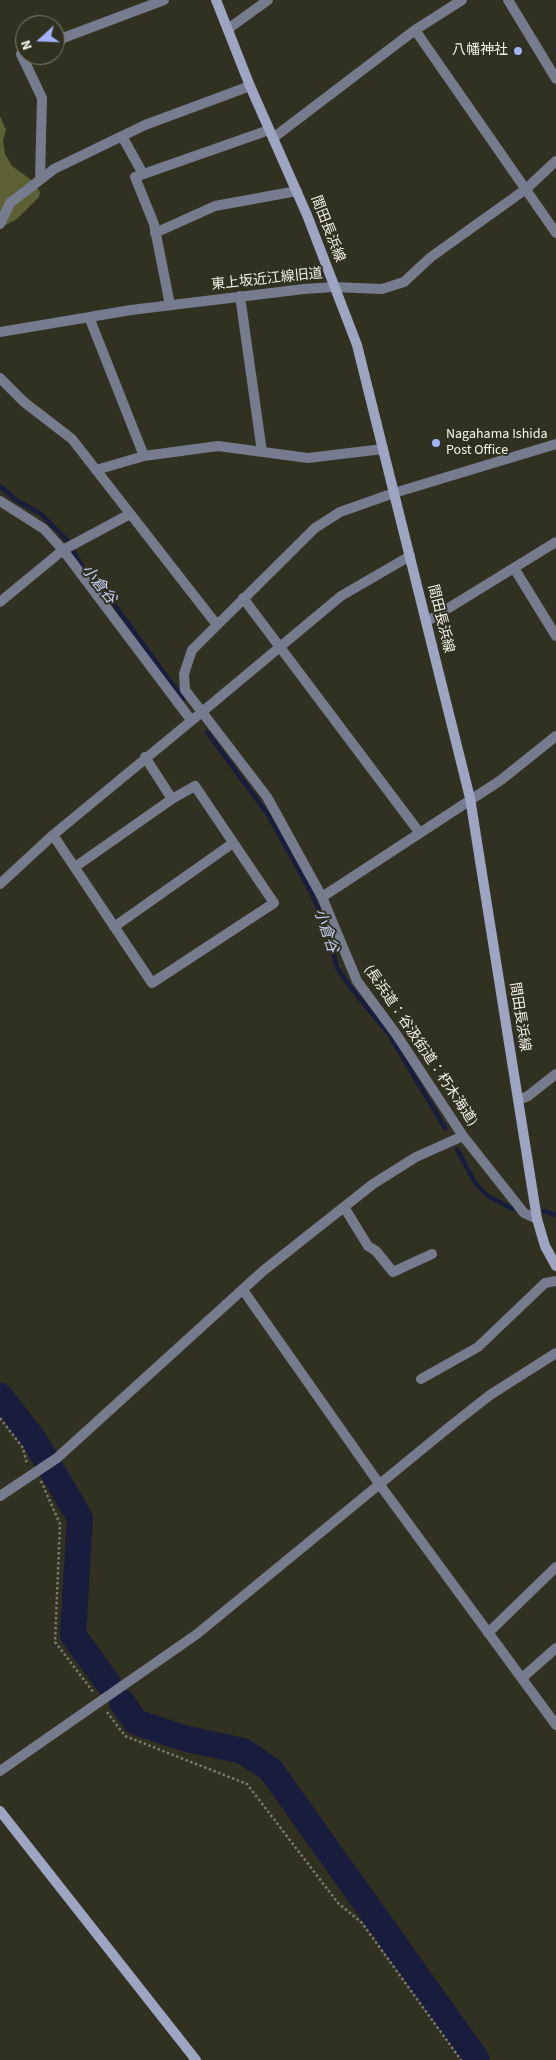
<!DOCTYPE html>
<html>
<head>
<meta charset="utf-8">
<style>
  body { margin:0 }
  #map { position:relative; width:556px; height:2060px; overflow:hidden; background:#303120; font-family:"Source Sans 3",sans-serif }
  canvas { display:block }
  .north { position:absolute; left:15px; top:15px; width:50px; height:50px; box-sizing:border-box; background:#303120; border:1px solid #7e7f70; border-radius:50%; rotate:250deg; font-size:14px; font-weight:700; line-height:20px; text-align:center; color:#f2f3e8 }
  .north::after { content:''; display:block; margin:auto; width:18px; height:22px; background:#a3b2fd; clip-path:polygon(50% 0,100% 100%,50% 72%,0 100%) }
</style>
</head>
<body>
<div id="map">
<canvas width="556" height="2060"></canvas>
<div class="north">N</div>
</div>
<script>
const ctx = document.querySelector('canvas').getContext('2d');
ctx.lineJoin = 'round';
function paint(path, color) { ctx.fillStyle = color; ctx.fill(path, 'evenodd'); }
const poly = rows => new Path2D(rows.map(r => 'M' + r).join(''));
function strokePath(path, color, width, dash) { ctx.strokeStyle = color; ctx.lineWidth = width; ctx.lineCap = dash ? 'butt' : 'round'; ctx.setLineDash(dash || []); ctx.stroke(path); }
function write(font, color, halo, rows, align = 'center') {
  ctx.font = font + ' "Source Sans 3","Noto Sans JP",sans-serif'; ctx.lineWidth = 4; ctx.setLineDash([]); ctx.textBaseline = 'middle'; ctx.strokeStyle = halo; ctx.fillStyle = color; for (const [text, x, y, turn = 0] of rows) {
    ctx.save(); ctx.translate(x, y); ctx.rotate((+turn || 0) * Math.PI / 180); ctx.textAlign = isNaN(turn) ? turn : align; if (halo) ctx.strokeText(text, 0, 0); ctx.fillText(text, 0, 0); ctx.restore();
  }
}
paint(poly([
  [0,116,6,130,3,141,5,154,12,166,34,182,40,192,39,197,17,219,0,228]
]), '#5d5f34');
strokePath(poly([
  [0,486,16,500,41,514,67,540,84,570,108,596,183,699],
  [207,732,269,816,312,894,328,932,337,968,351,988,389,1034,445,1128],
  [457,1149,475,1183,488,1196,513,1209],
  [544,1211,556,1215]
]), '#181c3d', 4.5);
strokePath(poly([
  [0,1396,35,1441,80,1518,73,1635,108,1683],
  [122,1702,136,1722,183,1738,243,1751,271,1770,477,2060]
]), '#181c3d', 26);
strokePath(poly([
  [0,1418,23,1448,27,1464],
  [41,1481,60,1524,55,1642,94,1693],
  [107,1712,125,1736,247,1784,338,1903,362,1923,461,2060]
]), '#7a7b6c', 2.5, [2.5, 2.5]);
strokePath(poly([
  [508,0,556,79],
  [228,29,268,0],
  [415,30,462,0],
  [55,41,164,0],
  [25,52,21,54,42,98,40,179],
  [122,136,143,174],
  [273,138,415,30,556,233],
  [0,224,10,203,54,169,145,125,250,86],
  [155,233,215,206,297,191],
  [240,296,262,452],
  [170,305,154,224,135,177,269,130],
  [89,317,144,456],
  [0,332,131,310,304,289,334,287,382,289,404,282,431,257,526,189,556,161],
  [0,378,24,402,72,439,217,625],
  [96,470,144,456,218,446,308,458,383,449],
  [0,501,44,529,63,550,191,720],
  [410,556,341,596,202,712,267,797,322,897,357,981,396,1034,463,1136,524,1213,537,1219],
  [514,568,556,636],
  [243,598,419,832],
  [0,602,63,550,130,514],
  [426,622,556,542],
  [145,757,172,799],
  [53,835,152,983,274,903,195,786,172,799,75,867],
  [0,884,53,835,202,712,185,690,184,674,192,650,315,528,340,512,394,493,556,444],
  [322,897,501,780,556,736],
  [114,927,233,843],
  [518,1100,528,1096,556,1074],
  [344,1207,368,1246,376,1251,393,1272,432,1254],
  [243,1290,380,1485,556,1725],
  [421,1379,478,1347,545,1283,556,1281],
  [0,1496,57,1458,263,1271,373,1184,416,1157,463,1136],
  [488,1633,556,1567],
  [522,1678,556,1648],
  [0,1771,197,1634,448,1428,490,1395,556,1353]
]), '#767b8d', 10);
strokePath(poly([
  [216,0,250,86,307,215,357,345,470,798,537,1219,545,1246,556,1266],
  [0,1811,196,2060]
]), '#9ea5c2', 10);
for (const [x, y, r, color] of [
  [518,51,5,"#a3b2fd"],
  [436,443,5,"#a3b2fd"]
]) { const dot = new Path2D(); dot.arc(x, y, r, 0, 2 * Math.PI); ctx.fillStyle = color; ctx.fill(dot); strokePath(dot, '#303120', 2); }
write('14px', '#f2f3e8', '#303120', [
  ["八幡神社",508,51],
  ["Nagahama Ishida",446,435,"left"],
  ["Post Office",446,451,"left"]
], 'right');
write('14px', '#f2f3e8', '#303120', [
  ["間田長浜線",327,229,69],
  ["東上坂近江線旧道",267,280,-6],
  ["間田長浜線",440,619,76],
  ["間田長浜線",519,1017,81],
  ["(長浜道：谷汲街道：朽木海道)",420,1046,56]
]);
write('italic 15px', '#c9d2fa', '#303120', [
  ["小倉谷",98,585,51],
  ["小倉谷",325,931,71]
]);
</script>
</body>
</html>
